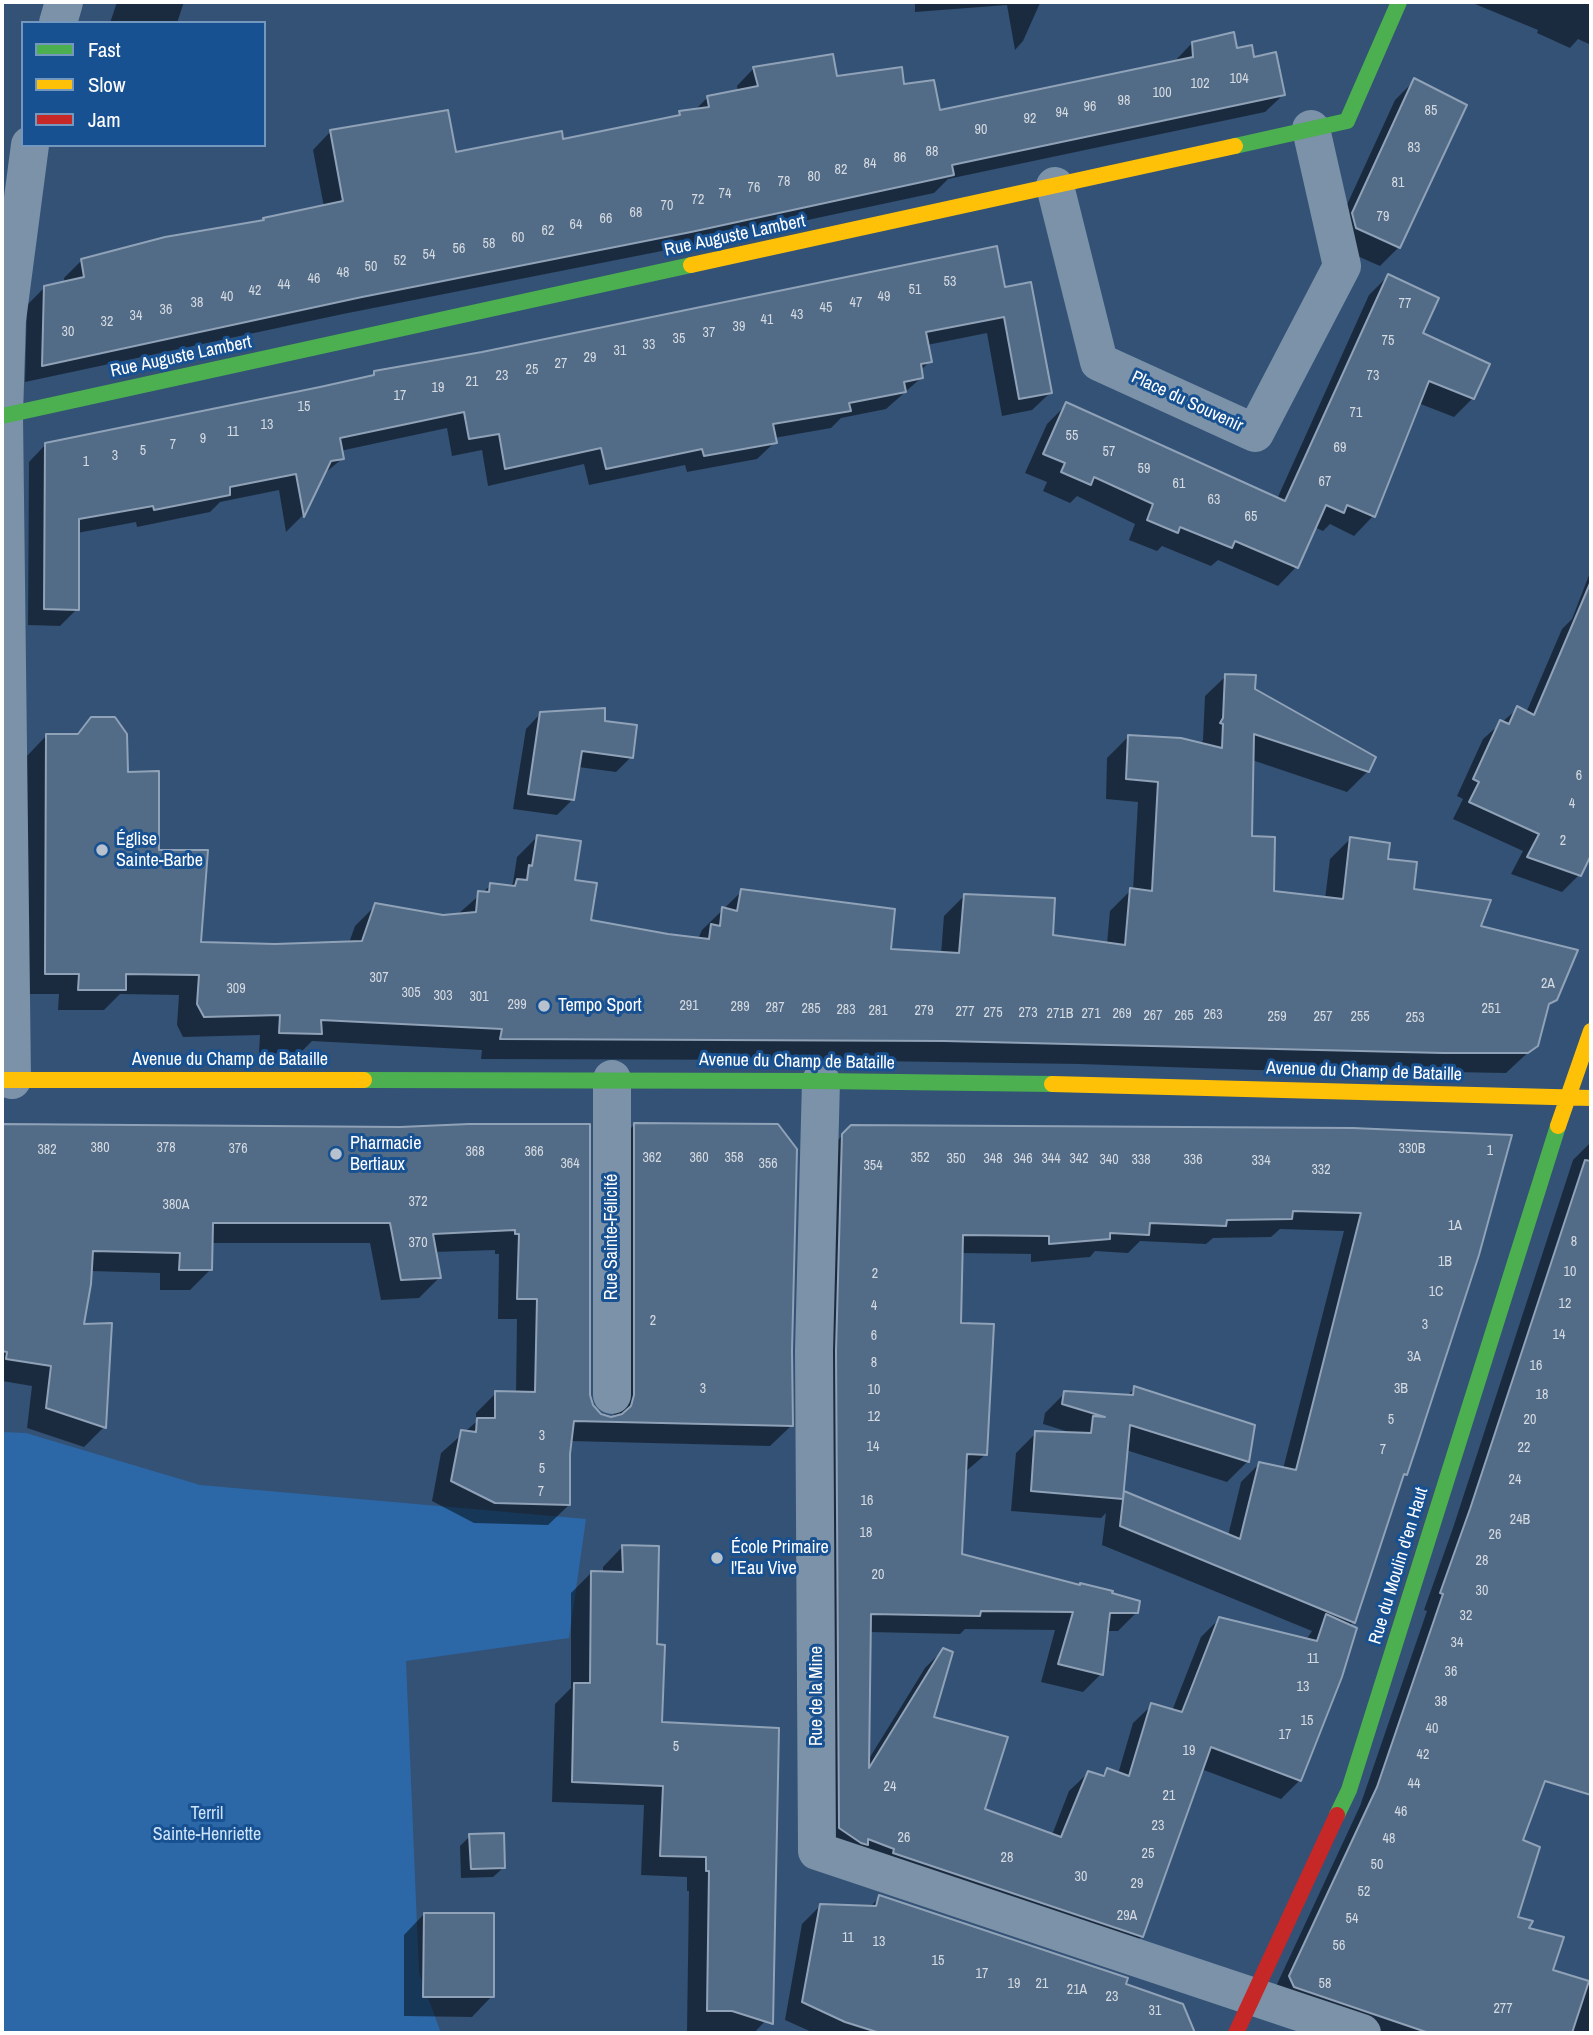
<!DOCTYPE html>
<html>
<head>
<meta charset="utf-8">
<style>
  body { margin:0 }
  #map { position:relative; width:1593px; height:2035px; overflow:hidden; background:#335276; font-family:"Archivo Narrow",sans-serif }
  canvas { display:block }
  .frame { position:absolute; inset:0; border:4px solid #fff; pointer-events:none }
  .legend { position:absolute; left:21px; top:21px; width:245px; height:126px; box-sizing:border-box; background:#185191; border:2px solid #7497bd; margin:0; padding:9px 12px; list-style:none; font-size:21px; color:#fff }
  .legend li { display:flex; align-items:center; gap:14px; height:35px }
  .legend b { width:35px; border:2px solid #7497bd }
</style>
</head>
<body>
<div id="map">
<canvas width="1593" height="2035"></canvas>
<div class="frame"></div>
<ul class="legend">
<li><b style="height:9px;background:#4caf50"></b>Fast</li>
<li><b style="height:9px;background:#ffc107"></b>Slow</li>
<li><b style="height:9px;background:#c62828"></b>Jam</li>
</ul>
</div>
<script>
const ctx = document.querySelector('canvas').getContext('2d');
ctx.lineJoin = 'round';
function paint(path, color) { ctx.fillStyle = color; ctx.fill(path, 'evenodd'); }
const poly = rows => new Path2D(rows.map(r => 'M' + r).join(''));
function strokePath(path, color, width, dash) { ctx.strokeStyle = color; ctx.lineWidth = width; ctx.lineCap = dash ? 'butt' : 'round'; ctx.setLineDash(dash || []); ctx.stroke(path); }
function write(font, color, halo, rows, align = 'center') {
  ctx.font = font + ' "Archivo Narrow",sans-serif'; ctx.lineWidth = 6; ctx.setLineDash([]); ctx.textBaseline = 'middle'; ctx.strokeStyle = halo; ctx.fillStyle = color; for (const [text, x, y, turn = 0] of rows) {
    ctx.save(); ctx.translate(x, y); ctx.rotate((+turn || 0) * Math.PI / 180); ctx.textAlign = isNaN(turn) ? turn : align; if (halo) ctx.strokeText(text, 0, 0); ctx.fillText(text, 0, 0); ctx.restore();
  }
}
paint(poly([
  [2,1432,26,1433,200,1485,586,1519,569,1638,406,1661,419,1973,441,2033,2,2033]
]), '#2c68a7');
paint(poly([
  [117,2,184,2,177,23,110,23],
  [915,2,1056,2,1040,3,1023,41,1015,50,1007,5,915,12],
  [1470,2,1591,2,1591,45,1578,39,1570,48,1537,33,1538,30],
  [1192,43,1236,50,1253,60,1283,95,1265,112,948,179,934,193,672,249,343,314,25,382,27,305,45,287,65,283,64,278,82,260,261,223,264,220,324,207,313,150,330,132,454,154,561,141,676,117,680,113,694,111,708,97,738,92,737,86,754,68,903,86,938,112,1175,61],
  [1414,81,1399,247,1380,266,1337,247,1334,233,1395,100],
  [1388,276,1421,334,1473,398,1454,417,1418,403,1373,516,1354,536,1330,524,1323,531,1314,527,1297,566,1278,586,1218,560,1211,566,1162,546,1157,551,1129,540,1135,524,1077,496,1070,503,1043,491,1047,482,1025,473,1047,424,1066,405,1277,499,1369,295],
  [1004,289,1050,393,1032,410,1002,416,987,333,927,345,930,361,920,371,921,378,886,409,841,418,831,428,774,438,775,442,757,459,687,472,685,465,589,485,584,464,488,486,482,450,452,456,447,428,340,451,342,459,321,476,302,516,286,532,279,490,220,502,210,512,137,527,136,522,77,533,77,609,60,626,28,625,29,462,46,444,370,377,375,373],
  [1591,570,1591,851,1579,875,1562,892,1511,874,1523,851,1453,819,1463,799,1457,796,1483,739,1517,709,1526,713,1562,629,1572,619],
  [1226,676,1253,690,1368,771,1347,792,1252,760,1250,837,1272,892,1325,899,1330,859,1351,838,1386,860,1412,891,1479,927,1556,999,1546,1009,1536,1045,1506,1073,1288,1069,1287,1071,1079,1064,803,1060,481,1059,482,1050,312,1041,299,1054,259,1053,260,1035,183,1037,177,1025,179,995,120,994,104,1010,58,1010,59,994,25,994,26,757,46,736,75,736,92,719,127,774,157,851,199,944,275,946,349,943,355,926,376,905,443,917,458,914,491,885,509,887,513,883,517,857,538,836,573,881,588,922,698,939,702,930,742,891,889,951,941,954,944,916,964,896,1051,936,1107,944,1110,911,1131,890,1133,890,1138,802,1106,799,1107,758,1128,737,1201,744,1203,740,1205,696],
  [541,713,603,723,631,757,616,772,578,767,572,800,557,815,513,809,526,729],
  [635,1124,790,1351,791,1426,770,1446,570,1441,569,1505,548,1525,474,1523,432,1501,441,1453,476,1422,476,1413,496,1393,516,1393,517,1319,498,1319,499,1254,495,1254,495,1250,434,1252,439,1278,419,1298,381,1300,370,1243,211,1243,211,1269,190,1290,160,1290,160,1273,90,1271,81,1326,104,1427,84,1447,27,1428,32,1386,2,1381,2,1126,400,1128,588,1126,588,1395,591,1406,600,1415,614,1419,614,1145],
  [851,1127,1353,1130,1405,1474,1401,1479,1354,1622,1349,1626,1340,1676,1300,1780,1281,1799,1201,1769,1142,1936,1123,1955,821,1847,824,1154],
  [1280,1229,1344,1231,1283,1469,1259,1464,1241,1482,1228,1536,1125,1493,1122,1496,1126,1450,1227,1482,1247,1462,1253,1427,1135,1388,1126,1397,1065,1393,1045,1413,1043,1424,1072,1433,1036,1433,1016,1453,1011,1511,1101,1518,1106,1513,1102,1545,1312,1631,1306,1640,1219,1619,1201,1637,1172,1711,1152,1705,1133,1723,1118,1774,1107,1770,1101,1776,1088,1773,1069,1791,1052,1835,983,1810,932,1718,943,1650,925,1668,867,1762,869,1632,960,1634,965,1629,1055,1630,1041,1682,1083,1692,1101,1674,1106,1631,1118,1631,1136,1613,1110,1595,960,1556,965,1472,986,1454,960,1324,961,1253,1031,1254,1031,1262,1090,1257,1095,1251,1128,1253,1140,1241,1206,1244,1213,1238,1271,1237],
  [1591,1142,1591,1766,1581,1777,1573,1709,1520,1841,1516,1918,1527,1929,1551,1972,1591,1984,1591,2033,1356,2033,1272,1995,1360,1806,1427,1611,1424,1610,1453,1528,1573,1160],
  [623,1546,656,1646,661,1724,765,2021,754,2033,687,2031,689,1891,687,1891,687,1877,641,1875,644,1805,552,1802,555,1704,571,1688,571,1593,591,1573,603,1573,603,1567],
  [470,1836,503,1868,493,1877,461,1878,460,1846],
  [880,1897,1124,1985,1187,2019,1180,2033,814,2033,785,2020,802,1924,820,1906,869,1908],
  [424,1914,492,1996,472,2017,404,2016,404,1935]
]), '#0007');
const building = poly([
  [1234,32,1237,48,1252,45,1254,57,1276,52,1285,95,952,165,954,175,922,182,691,232,362,297,42,366,44,286,84,277,81,259,165,237,264,220,263,218,343,201,330,130,448,110,456,152,562,131,563,139,680,115,679,111,709,107,707,96,758,86,753,67,833,54,837,76,902,67,904,84,934,80,940,110,1193,57,1192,42,1234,32],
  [1414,78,1467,105,1400,248,1356,228,1352,213,1414,78],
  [997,246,1005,287,1031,282,1052,393,1019,399,1004,317,926,332,932,362,921,364,923,378,904,382,906,392,849,403,851,411,773,424,777,443,704,456,702,449,606,469,601,448,505,469,499,434,469,439,464,412,340,438,344,459,331,461,304,517,296,474,230,487,230,495,154,510,153,506,79,519,79,610,44,609,45,443,320,387,374,375,374,371,482,352,997,246],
  [1388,274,1439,298,1423,333,1490,364,1474,399,1429,381,1375,517,1347,505,1344,513,1326,505,1298,568,1235,541,1232,548,1180,527,1178,533,1147,520,1153,504,1094,477,1091,485,1061,472,1065,463,1043,454,1066,402,1285,501,1388,274],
  [1591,581,1591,855,1581,876,1527,857,1539,834,1469,802,1479,782,1473,779,1500,720,1509,724,1517,706,1534,715,1591,581],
  [1225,674,1256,675,1255,689,1376,757,1369,772,1254,734,1252,836,1275,837,1274,891,1343,899,1350,837,1390,843,1388,859,1417,862,1414,889,1491,900,1481,926,1578,950,1557,1000,1549,1004,1538,1046,1528,1053,1443,1053,944,1041,500,1039,502,1029,321,1020,322,1034,279,1033,280,1015,204,1017,197,1004,199,975,126,974,126,990,78,990,79,974,45,974,46,734,78,734,91,717,115,717,127,734,128,772,159,771,159,850,208,850,201,942,275,944,362,941,375,903,443,915,476,912,478,891,489,892,490,883,515,886,517,879,527,880,529,865,532,866,537,835,581,841,575,880,597,883,591,920,668,934,709,939,711,924,720,926,722,907,737,911,741,889,895,909,891,949,959,953,964,894,1055,898,1053,935,1125,945,1130,888,1152,891,1158,782,1126,779,1128,735,1181,738,1222,748,1223,724,1220,723,1223,718,1225,674],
  [605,708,605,721,637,725,633,758,582,751,574,800,528,794,540,712,605,708],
  [634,1123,778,1124,797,1149,792,1351,793,1426,574,1421,570,1454,570,1505,495,1503,451,1481,461,1430,476,1432,477,1418,495,1418,495,1391,535,1392,537,1299,517,1299,519,1234,515,1234,515,1230,433,1234,441,1278,401,1280,390,1223,213,1223,212,1270,179,1270,180,1253,93,1251,91,1284,84,1324,112,1323,106,1428,46,1408,51,1366,6,1359,7,1352,2,1351,2,1124,400,1127,469,1124,590,1124,590,1395,593,1405,601,1414,611,1417,622,1414,631,1406,634,1395,634,1123],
  [851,1125,1353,1128,1512,1135,1479,1255,1417,1445,1407,1475,1404,1474,1355,1623,1120,1526,1124,1491,1240,1539,1259,1462,1296,1470,1361,1213,1293,1211,1292,1219,1227,1220,1226,1226,1150,1223,1149,1235,1110,1233,1110,1239,1049,1244,1049,1236,963,1235,961,1323,994,1324,987,1455,967,1454,962,1554,1080,1585,1080,1583,1113,1591,1112,1593,1140,1601,1138,1613,1110,1613,1103,1675,1058,1664,1073,1612,981,1611,980,1616,871,1614,869,1768,943,1648,953,1652,934,1717,1008,1737,985,1809,1061,1837,1088,1771,1104,1776,1107,1768,1129,1776,1151,1703,1182,1712,1219,1617,1317,1641,1326,1614,1357,1628,1342,1677,1301,1781,1211,1747,1143,1937,893,1853,894,1849,868,1839,868,1845,861,1843,839,1828,836,1351,842,1134,851,1125],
  [1585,1160,1591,1161,1591,1795,1545,1781,1523,1840,1540,1847,1518,1917,1533,1921,1529,1928,1564,1937,1553,1970,1589,1981,1572,2033,1429,2033,1294,1987,1289,1976,1377,1787,1443,1594,1440,1593,1470,1509,1585,1160],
  [1134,1386,1255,1425,1249,1462,1130,1425,1123,1499,1031,1491,1035,1431,1091,1433,1093,1416,1105,1417,1062,1404,1064,1391,1133,1395,1134,1386],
  [622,1545,659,1546,657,1644,665,1645,662,1722,779,1728,773,2024,732,2011,707,2011,709,1871,706,1871,706,1857,660,1856,663,1786,572,1782,574,1683,590,1683,591,1571,623,1572,622,1545],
  [504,1833,505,1868,471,1869,469,1834,504,1833],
  [879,1895,1128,1978,1126,1984,1183,2004,1195,2033,880,2033,845,2022,802,2002,820,1904,876,1906,879,1895],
  [424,1913,494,1913,494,1997,423,1997,424,1913]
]);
paint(building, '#526b86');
strokePath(building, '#90a2b7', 2);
strokePath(poly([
  [58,23,64,2],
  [1055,186,1099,362,1255,433,1342,266,1311,129],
  [12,1080,4,415,7,320,30,145],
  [821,1081,814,1351,817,1851,1362,2033],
  [612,1395,612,1079]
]), '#7b92a9', 38);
strokePath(poly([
  [1235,146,1347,121,1399,2],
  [2,416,691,265],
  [364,1080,821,1081,1052,1084],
  [1337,1815,1349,1790,1558,1126]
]), '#4caf50', 16);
strokePath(poly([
  [691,265,1235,146],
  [2,1080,364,1080],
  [1052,1084,1591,1098],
  [1558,1126,1591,1031]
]), '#ffc107', 16);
strokePath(poly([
  [1236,2033,1337,1815]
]), '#c62828', 16);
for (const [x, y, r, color] of [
  [102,850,7,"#b8c2cf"],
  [544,1006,7,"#b8c2cf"],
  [336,1154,7,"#b8c2cf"],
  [717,1558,7,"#b8c2cf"]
]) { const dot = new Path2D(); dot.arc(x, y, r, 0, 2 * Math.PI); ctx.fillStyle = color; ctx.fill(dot); strokePath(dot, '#185191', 2.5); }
write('14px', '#d4dae1', null, [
  ["104",1239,79],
  ["102",1200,84],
  ["100",1162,93],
  ["98",1124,101],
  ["96",1090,107],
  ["85",1431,111],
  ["94",1062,113],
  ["92",1030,119],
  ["90",981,130],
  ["83",1414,148],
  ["88",932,152],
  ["86",900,158],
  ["84",870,164],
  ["82",841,170],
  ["80",814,177],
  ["78",784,182],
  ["81",1398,183],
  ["76",754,188],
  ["74",725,194],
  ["72",698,200],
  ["70",667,206],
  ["68",636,213],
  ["79",1383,217],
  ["66",606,219],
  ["64",576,225],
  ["62",548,231],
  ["60",518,238],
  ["58",489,244],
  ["56",459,249],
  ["54",429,255],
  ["52",400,261],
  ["50",371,267],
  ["48",343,273],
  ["46",314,279],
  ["53",950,282],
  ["44",284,285],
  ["51",915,290],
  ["42",255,291],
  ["40",227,297],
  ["49",884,297],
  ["38",197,303],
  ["47",856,303],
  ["77",1405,304],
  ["45",826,308],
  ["36",166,310],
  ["43",797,315],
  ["34",136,316],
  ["41",767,320],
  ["32",107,322],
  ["39",739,327],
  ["30",68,332],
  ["37",709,333],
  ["35",679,339],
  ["75",1388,341],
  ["33",649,345],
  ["31",620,351],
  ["29",590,358],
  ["27",561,364],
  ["25",532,370],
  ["23",502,376],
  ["73",1373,376],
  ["21",472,382],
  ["19",438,388],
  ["17",400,396],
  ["15",304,407],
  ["71",1356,413],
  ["13",267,425],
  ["11",233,432],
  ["55",1072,436],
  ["9",203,439],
  ["7",173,445],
  ["69",1340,448],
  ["5",143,451],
  ["57",1109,452],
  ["3",115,456],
  ["1",86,462],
  ["59",1144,469],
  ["67",1325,482],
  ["61",1179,484],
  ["63",1214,500],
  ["65",1251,517],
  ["6",1579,776],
  ["4",1572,804],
  ["2",1563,841],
  ["307",379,978],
  ["2A",1548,984],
  ["309",236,989],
  ["305",411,993],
  ["303",443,996],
  ["301",479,997],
  ["299",517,1005],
  ["291",689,1006],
  ["289",740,1007],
  ["287",775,1008],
  ["285",811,1009],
  ["251",1491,1009],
  ["283",846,1010],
  ["281",878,1011],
  ["279",924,1011],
  ["277",965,1012],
  ["275",993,1013],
  ["273",1028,1013],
  ["271B",1060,1014],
  ["271",1091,1014],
  ["269",1122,1014],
  ["263",1213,1015],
  ["267",1153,1016],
  ["265",1184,1016],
  ["259",1277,1017],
  ["257",1323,1017],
  ["255",1360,1017],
  ["253",1415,1018],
  ["380",100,1148],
  ["378",166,1148],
  ["376",238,1149],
  ["330B",1412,1149],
  ["382",47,1150],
  ["1",1490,1151],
  ["368",475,1152],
  ["366",534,1152],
  ["362",652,1158],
  ["360",699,1158],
  ["358",734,1158],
  ["352",920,1158],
  ["350",956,1159],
  ["348",993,1159],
  ["346",1023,1159],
  ["344",1051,1159],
  ["342",1079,1159],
  ["340",1109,1160],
  ["338",1141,1160],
  ["336",1193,1160],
  ["334",1261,1161],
  ["364",570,1164],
  ["356",768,1164],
  ["354",873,1166],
  ["332",1321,1170],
  ["372",418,1202],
  ["380A",176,1205],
  ["1A",1455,1226],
  ["8",1574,1242],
  ["370",418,1243],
  ["1B",1445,1262],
  ["10",1570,1272],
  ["2",875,1274],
  ["1C",1436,1292],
  ["12",1565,1304],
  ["4",874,1306],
  ["2",653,1321],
  ["3",1425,1325],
  ["14",1559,1335],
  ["6",874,1336],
  ["3A",1414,1357],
  ["8",874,1363],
  ["16",1536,1366],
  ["3",703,1389],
  ["3B",1401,1389],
  ["10",874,1390],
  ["18",1542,1395],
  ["12",874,1417],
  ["5",1391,1420],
  ["20",1530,1420],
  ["3",542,1436],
  ["14",873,1447],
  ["22",1524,1448],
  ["7",1383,1450],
  ["5",542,1469],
  ["24",1515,1480],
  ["7",541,1492],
  ["16",867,1501],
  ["24B",1520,1520],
  ["18",866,1533],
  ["26",1495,1535],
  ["28",1482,1561],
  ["20",878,1575],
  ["30",1482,1591],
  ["32",1466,1616],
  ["34",1457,1643],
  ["11",1313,1659],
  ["36",1451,1672],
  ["13",1303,1687],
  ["38",1441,1702],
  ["15",1307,1721],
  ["40",1432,1729],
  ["17",1285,1735],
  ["5",676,1747],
  ["19",1189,1751],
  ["42",1423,1755],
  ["44",1414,1784],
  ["24",890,1787],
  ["21",1169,1796],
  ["46",1401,1812],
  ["23",1158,1826],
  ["26",904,1838],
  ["48",1389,1839],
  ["25",1148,1854],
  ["28",1007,1858],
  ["50",1377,1865],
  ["30",1081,1877],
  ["29",1137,1884],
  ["52",1364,1892],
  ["29A",1127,1916],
  ["54",1352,1919],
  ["11",848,1938],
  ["13",879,1942],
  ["56",1339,1946],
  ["15",938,1961],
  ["17",982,1974],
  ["19",1014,1984],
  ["21",1042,1984],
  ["58",1325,1984],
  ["21A",1077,1990],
  ["23",1112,1997],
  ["277",1503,2009],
  ["31",1155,2011]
]);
write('18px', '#fff', '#185191', [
  ["Rue Auguste Lambert",735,236,-12],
  ["Rue Auguste Lambert",181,357,-12],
  ["Place du Souvenir",1187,402,25],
  ["Avenue du Champ de Bataille",230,1060],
  ["Avenue du Champ de Bataille",797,1062,1],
  ["Avenue du Champ de Bataille",1364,1072,2],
  ["Rue Sainte-Félicité",612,1237,-90],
  ["Rue du Moulin d'en Haut",1399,1566,-73],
  ["Rue de la Mine",817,1696,-90]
]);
write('18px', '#fff', '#185191', [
  ["Église",116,840],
  ["Sainte-Barbe",116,861],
  ["Tempo Sport",558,1006],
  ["Pharmacie",350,1144],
  ["Bertiaux",350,1165],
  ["École Primaire",731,1548],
  ["l'Eau Vive",731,1569]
], 'left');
write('18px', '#cde4fb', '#185191', [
  ["Terril",207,1814],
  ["Sainte-Henriette",207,1835]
]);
</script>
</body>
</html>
